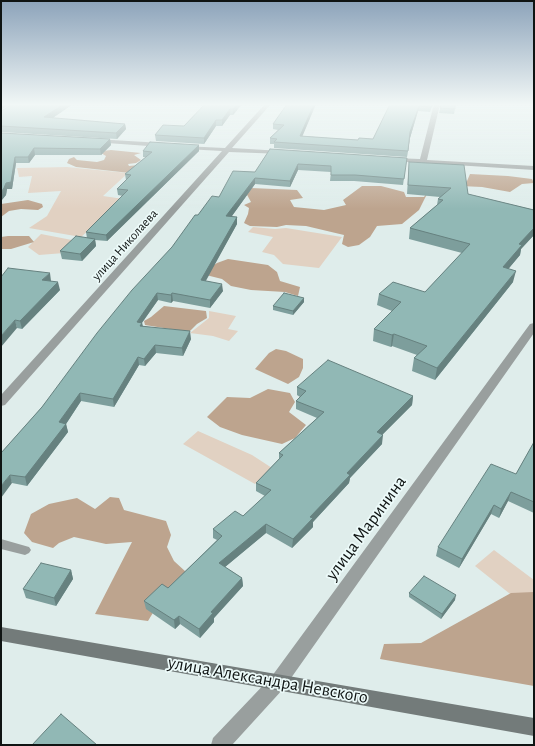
<!DOCTYPE html>
<html>
<head>
<meta charset="utf-8">
<style>
  body { margin:0 }
  #map { position:relative; width:535px; height:746px; overflow:hidden; background:#dfedeb; font-family:"Alegreya Sans",sans-serif }
  canvas { display:block }
  .frame { position:absolute; inset:0; border:2px solid #0f1413; pointer-events:none }
</style>
</head>
<body>
<div id="map">
<canvas width="535" height="746"></canvas>
<div class="frame"></div>
</div>
<script>
const ctx = document.querySelector('canvas').getContext('2d');
ctx.lineJoin = 'round';
function paint(path, color) { ctx.fillStyle = color; ctx.fill(path, 'evenodd'); }
const poly = rows => new Path2D(rows.map(r => 'M' + r).join(''));
function strokePath(path, color, width, dash) { ctx.strokeStyle = color; ctx.lineWidth = width; ctx.lineCap = dash ? 'butt' : 'round'; ctx.setLineDash(dash || []); ctx.stroke(path); }
function write(font, color, halo, rows, align = 'center') {
  ctx.font = font + ' "Alegreya Sans",sans-serif'; ctx.lineWidth = 3.5; ctx.setLineDash([]); ctx.textBaseline = 'middle'; ctx.strokeStyle = halo; ctx.fillStyle = color; for (const [text, x, y, turn = 0] of rows) {
    ctx.save(); ctx.translate(x, y); ctx.rotate((+turn || 0) * Math.PI / 180); ctx.textAlign = isNaN(turn) ? turn : align; if (halo) ctx.strokeText(text, 0, 0); ctx.fillText(text, 0, 0); ctx.restore();
  }
}
paint(poly([
  [67,167,128,173,103,196,124,199,81,237,29,228,47,216,61,191,28,193,32,176,19,177,17,168],
  [253,227,275,229,286,228,342,237,319,268,283,264,274,255,262,252,273,237,248,232],
  [41,234,77,241,64,253,39,255,28,247],
  [209,311,236,316,228,329,238,331,229,341,213,336,190,333,209,318],
  [198,431,252,455,272,468,255,484,183,444],
  [494,550,534,580,534,613,475,566]
]), '#e1d1c2');
paint(poly([
  [111,150,141,153,134,155,141,160,136,163,128,164,129,166,139,165,139,174,76,167,67,163,69,159,74,157,77,160,97,162,104,160,106,156,101,153,103,151],
  [470,174,508,176,532,179,534,183,522,184,510,192,482,187,461,186,467,181],
  [362,186,381,186,404,192,406,197,424,197,429,190,419,210,402,224,377,226,370,237,359,245,348,247,342,244,344,235,306,226,286,225,277,227,250,226,244,223,248,214,249,208,244,205,251,202,246,193,251,188,297,190,303,198,290,200,294,207,324,210,346,205,343,200],
  [28,200,42,204,43,207,38,210,21,209,9,211,1,217,1,204],
  [8,236,29,236,34,242,11,249,1,249,1,237],
  [228,259,268,265,277,272,280,281,300,287,298,296,285,292,251,290,231,286,222,279,206,275,211,267,217,263],
  [164,306,206,311,207,318,197,324,189,332,145,325,144,321,151,317],
  [276,349,286,351,303,359,303,368,299,377,288,384,255,369,269,353],
  [268,389,290,393,295,402,289,412,306,425,295,438,282,444,242,435,220,427,207,417,227,397,250,398],
  [110,497,119,498,124,510,166,521,171,535,167,547,174,561,186,572,154,611,148,621,95,614,132,542,106,544,74,537,59,543,53,548,32,542,24,533,31,514,49,504,77,498,95,509],
  [534,592,534,686,380,659,384,644,421,643,511,593]
]), '#bda48e');
paint(poly([
  [1,539,29,547,31,550,29,553,25,555,1,549,1,539]
]), '#999f9e');
paint(poly([
  [265,104,271,104,232,148,282,151,284,152,284,154,229,152,5,405,1,406,1,395,222,151,185,149,182,147,183,146,225,148,265,104],
  [434,104,440,104,427,160,534,166,534,170,391,161,390,160,393,158,420,159,434,104],
  [95,139,162,143,165,145,162,147,93,142,93,140,95,139],
  [534,323,534,333,284,688,232,745,211,745,213,738,272,676,530,324,534,323]
]), '#999f9e');
paint(poly([
  [1,627,534,718,534,736,1,641,1,627]
]), '#737b7a');
paint(poly([
  [13,104,73,104,53,118,125,124,126,129,117,139,1,132,1,111],
  [205,104,242,104,233,115,230,115,222,126,216,126,204,144,156,141,155,135,184,126],
  [287,104,316,104,302,136,358,140,373,139,390,104,433,104,430,112,418,111,410,138,407,157,274,148,274,144,270,144,270,138,278,130,273,129,273,124],
  [441,104,455,109,454,114,439,113],
  [1,133,110,139,111,145,101,155,35,155,29,163,16,163,12,189,7,189,6,195,1,201],
  [199,145,199,151,107,241,95,240,96,246,82,261,62,259,60,251,87,238,86,232,123,196,118,195,117,189,126,180,125,174,146,157,143,157,143,151],
  [270,149,407,158,403,185,354,181,330,181,331,172,298,170,290,187,255,184,231,217,237,217,237,224,205,281,223,291,210,308,173,301,171,303,158,300,142,323,143,326,191,339,183,356,156,353,145,366,139,365,114,407,81,401,66,424,68,432,27,486,12,483,1,453,42,407,198,215,219,197,255,172],
  [409,162,468,194,534,210,534,235,521,249,520,255,508,269,513,282,435,380,412,371,414,358,417,355,392,346,391,347,373,341,374,329,392,311,377,305,379,294,425,292,462,253,409,239,410,228,437,205,438,199,440,197,407,194],
  [1,277,51,281,60,290,22,329,17,328],
  [304,298,304,302,293,315,273,310,273,306],
  [297,387,413,396,412,405,382,435,382,444,350,478,349,483,313,522,313,527,292,548,266,533,225,567,242,578,243,586,214,618,214,622,200,638,180,624,175,629,146,609,144,601,168,588,217,540,213,538,213,529,243,516,265,496,256,491,256,483,279,459,279,453,317,418,296,409,296,401,300,397,297,395],
  [534,442,534,513,508,501,499,518,491,514,459,568,436,556,438,547,516,474],
  [71,570,73,579,56,606,26,598,23,589],
  [409,593,455,600,441,619,409,597]
]), '#7d9e9c');
paint(poly([
  [1,104,10,104,1,110],
  [64,104,73,104,45,123,44,117],
  [237,104,242,104,233,115,233,109],
  [314,104,316,104,300,142,300,136],
  [419,106,418,111,410,138,407,157,410,132],
  [230,109,230,115,222,126,222,120],
  [216,120,216,126,204,144,204,138],
  [125,124,126,129,117,139,116,133],
  [110,139,111,145,101,155,100,149],
  [199,145,199,151,107,241,106,235],
  [34,148,35,155,29,163,28,157],
  [15,157,16,163,12,189,7,189,6,195,1,201,1,192,6,183],
  [298,164,298,170,290,187,290,181],
  [255,178,255,184,227,223,226,216],
  [237,217,237,224,202,288,201,280],
  [534,228,534,235,521,249,520,255,500,279,503,267,519,244],
  [95,239,96,246,82,261,80,254],
  [516,271,513,282,435,380,437,368],
  [50,273,51,281,44,287,42,280],
  [58,282,60,290,22,329,20,321],
  [222,284,223,291,210,308,210,300],
  [157,293,158,300,141,324,142,323,143,330,137,322],
  [172,293,173,301,171,303,171,295],
  [304,298,304,302,293,315,293,311],
  [15,320,17,328,1,347,1,336],
  [190,331,191,339,183,356,182,348],
  [394,334,392,346,391,347,392,335],
  [155,345,156,353,145,366,144,359],
  [138,357,139,365,114,407,113,399],
  [80,393,81,401,66,424,68,432,27,486,25,477,59,422],
  [413,396,412,405,376,441,377,432],
  [383,435,382,444,350,478,349,483,313,522,313,527,292,548,293,539,310,517,347,473],
  [10,475,12,483,1,498,1,486],
  [511,492,508,501,499,518,501,509],
  [494,505,491,514,459,568,462,559],
  [266,524,266,533,219,572,219,563],
  [71,570,73,579,56,606,54,598],
  [242,578,243,586,214,618,214,622,200,638,199,629,211,612],
  [456,595,455,600,441,619,442,614],
  [179,616,180,624,175,629,174,620]
]), '#66817f');
const building = poly([
  [13,104,64,104,44,117,125,124,116,133,1,126,1,111,13,104],
  [205,104,237,104,233,109,230,109,222,120,216,120,204,138,155,135,163,125,184,126,205,104],
  [287,104,314,104,300,136,358,140,359,138,373,139,390,104,432,104,431,107,419,106,410,132,408,151,274,142,277,139,270,138,284,125,273,124,287,104],
  [441,104,455,104,455,109,440,108,441,104],
  [1,133,110,139,100,149,34,148,28,157,15,157,11,182,6,183,4,188,1,192,1,133],
  [150,142,199,145,106,235,86,232,128,190,117,189,131,175,125,174,152,152,143,151,150,142],
  [270,149,407,158,404,179,355,175,331,175,331,166,298,164,290,181,255,178,226,216,237,217,201,280,222,284,210,300,172,293,171,295,157,293,137,322,142,323,140,326,190,331,182,348,155,345,144,359,138,357,113,399,80,393,59,422,66,424,25,477,10,475,1,486,1,453,42,407,97,333,132,290,172,247,195,215,198,215,212,196,219,197,233,171,255,172,270,149],
  [409,162,464,165,468,194,534,210,534,228,519,244,522,245,503,267,516,271,437,368,414,358,427,346,394,334,392,335,374,329,401,302,379,294,393,282,425,292,470,244,410,228,443,200,438,199,451,188,408,185,409,162],
  [76,236,95,239,80,254,60,251,76,236],
  [8,268,50,273,42,280,58,282,20,321,15,320,1,336,1,277,8,268],
  [284,293,304,298,293,311,273,306,284,293],
  [328,360,413,396,377,432,383,435,347,473,350,475,310,517,313,518,293,539,266,524,219,563,242,578,211,612,213,613,199,629,179,616,174,620,144,601,162,584,168,588,222,536,213,529,235,511,243,516,271,490,256,483,283,455,279,453,324,412,296,401,306,391,297,387,328,360],
  [534,442,534,502,511,492,501,509,494,505,462,559,438,547,491,464,516,474,534,442],
  [41,563,71,570,54,598,23,589,41,563],
  [424,576,456,595,442,614,409,593,424,576],
  [61,714,97,745,32,745,61,714]
]);
paint(building, '#91b8b5');
strokePath(building, '#66817f', 1);
const sky = ctx.createLinearGradient(0, 0, 0, 209);
sky.addColorStop(0, '#8ca3ba');
sky.addColorStop(0.5, '#f1f7f6');
sky.addColorStop(1, '#f1f7f600');
ctx.fillStyle = sky;
ctx.fillRect(0, 0, 535, 209);
write('13px', '#0f1413', '#ecfaf9', [
  ["улица Николаева",125,245,-48]
]);
write('18px', '#0f1413', '#ecfaf9', [
  ["улица Маринина",366,528,-54],
  ["улица Александра Невского",268,680,10]
]);
</script>
</body>
</html>
